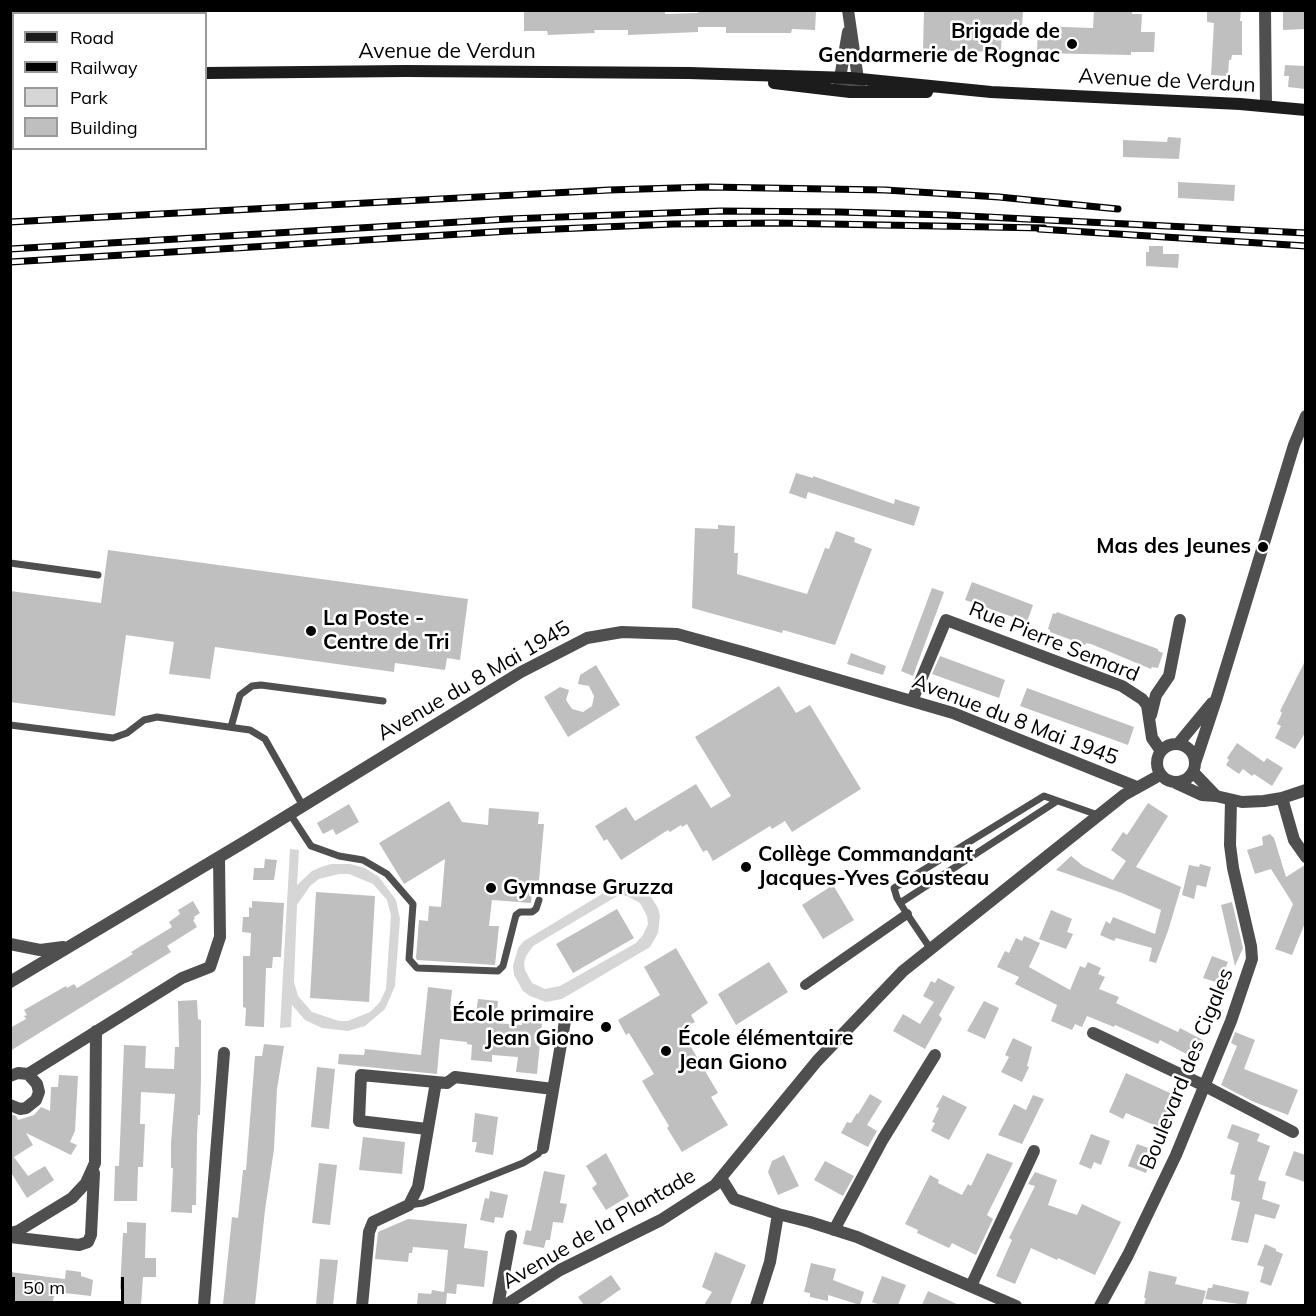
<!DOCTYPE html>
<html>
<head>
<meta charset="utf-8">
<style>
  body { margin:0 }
  #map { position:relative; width:1316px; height:1316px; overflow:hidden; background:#fff; font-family:Mulish,sans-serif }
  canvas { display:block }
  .frame { position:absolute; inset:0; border:12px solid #000; pointer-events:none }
  .legend { position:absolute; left:12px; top:12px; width:195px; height:138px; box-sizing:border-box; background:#fff; border:2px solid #999; margin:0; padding:8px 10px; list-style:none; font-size:18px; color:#000 }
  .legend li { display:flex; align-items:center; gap:12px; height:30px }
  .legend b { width:30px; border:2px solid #999 }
  .scale { position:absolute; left:12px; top:1277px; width:112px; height:27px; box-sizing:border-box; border:3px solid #000; border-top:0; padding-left:8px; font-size:18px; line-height:21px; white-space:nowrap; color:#000; -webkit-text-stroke:4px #fff; paint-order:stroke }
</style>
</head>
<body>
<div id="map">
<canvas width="1316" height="1316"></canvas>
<div class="frame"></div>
<ul class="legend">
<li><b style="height:8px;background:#1c1c1c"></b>Road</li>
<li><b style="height:8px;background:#000"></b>Railway</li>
<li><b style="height:16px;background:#d6d6d6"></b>Park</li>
<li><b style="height:16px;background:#bfbfbf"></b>Building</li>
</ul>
<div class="scale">50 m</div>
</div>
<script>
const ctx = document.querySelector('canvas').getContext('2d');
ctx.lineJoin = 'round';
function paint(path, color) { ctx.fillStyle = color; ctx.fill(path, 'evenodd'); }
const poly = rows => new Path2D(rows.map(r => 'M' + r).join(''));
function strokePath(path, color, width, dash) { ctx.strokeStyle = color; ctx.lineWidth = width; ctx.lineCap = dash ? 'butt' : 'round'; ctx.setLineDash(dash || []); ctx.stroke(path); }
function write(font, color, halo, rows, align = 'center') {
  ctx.font = font + ' Mulish,sans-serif'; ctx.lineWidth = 5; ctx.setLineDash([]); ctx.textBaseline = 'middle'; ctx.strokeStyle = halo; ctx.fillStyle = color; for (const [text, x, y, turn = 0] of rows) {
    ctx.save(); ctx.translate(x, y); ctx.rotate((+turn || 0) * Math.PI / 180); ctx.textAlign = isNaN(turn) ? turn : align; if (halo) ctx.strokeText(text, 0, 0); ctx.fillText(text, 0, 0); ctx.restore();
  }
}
paint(poly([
  [290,849,299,850,297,885,312,871,321,867,331,864,350,864,365,868,379,877,396,900,400,919,395,986,385,1009,365,1026,348,1031,322,1028,305,1020,292,1005,291,1027,280,1028],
  [339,874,349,874,373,884,387,900,391,915,386,989,380,1002,370,1012,348,1021,339,1021,312,1012,298,996,294,982,297,905,310,886,319,879],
  [625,884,642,889,649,894,658,908,660,916,658,933,650,947,562,999,546,1002,530,996,523,991,514,975,513,966,518,948,524,941,617,885],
  [619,895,627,896,640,903,647,916,648,924,643,935,636,943,560,986,545,989,532,983,525,970,524,963,526,956,533,946]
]), '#d6d6d6');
paint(poly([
  [533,10,665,10,665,14,698,13,698,10,808,10,816,12,815,30,792,29,791,33,726,33,726,27,698,27,698,32,628,35,628,30,594,30,595,33,548,35,547,31,524,31,524,12,533,12],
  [924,10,1023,10,1022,27,1002,27,1001,52,923,50],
  [1094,10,1132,10,1132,14,1142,14,1141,32,1155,32,1154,52,1131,52,1131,55,1037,53,1038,26,1093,28],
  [1207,10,1241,10,1240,21,1242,21,1242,55,1232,55,1231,60,1229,60,1228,76,1211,75,1214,23,1207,22],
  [1283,10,1305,10,1305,29,1283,30],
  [1285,65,1305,66,1305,89,1288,87,1289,76,1284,76],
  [1168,137,1181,138,1179,159,1123,157,1123,140,1167,142],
  [1178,182,1235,185,1234,201,1178,198],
  [1149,246,1163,246,1163,254,1179,254,1178,268,1146,266,1146,252,1149,252],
  [796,473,813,478,813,476,894,504,895,499,920,507,914,526,808,492,806,499,789,493],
  [718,525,735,526,734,553,738,553,737,574,807,594,825,548,829,549,836,531,855,538,854,542,872,549,835,645,783,630,782,633,692,608,695,528,718,529],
  [108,550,468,599,460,660,447,658,445,670,395,663,394,672,215,647,210,679,169,674,174,642,126,635,115,716,10,702,10,591,101,603],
  [972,582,1033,605,1027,622,965,600],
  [932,588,944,592,913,676,901,671],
  [1057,612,1158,649,1158,651,1163,653,1158,668,1152,667,1151,669,1091,644,1086,643,1085,645,1050,632,1050,630,1048,629,1053,613,1056,614],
  [851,653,886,666,883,675,847,664],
  [940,656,1005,680,999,698,932,674],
  [1305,661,1305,733,1295,749,1275,738,1281,726,1277,724,1282,713,1280,711],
  [596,665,620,705,568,737,544,697,560,687,569,690,566,700,572,709,583,712,592,706,594,696,589,686,578,684,580,675],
  [779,686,796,713,810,705,861,789,792,832,785,821,772,829,770,826,713,861,707,850,703,852,687,824,682,827,681,825,670,832,668,830,621,860,607,839,604,841,595,826,626,807,635,821,696,784,711,808,731,796,695,737],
  [1027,688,1134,727,1128,745,1020,706],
  [1237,743,1264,762,1267,758,1283,768,1272,786,1254,774,1252,776,1243,769,1239,774,1226,765,1229,760,1227,758],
  [449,801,462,822,488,825,489,808,539,812,538,824,544,824,538,892,532,892,531,903,492,900,489,926,499,926,495,965,417,960,416,958,419,920,428,921,429,906,441,907,445,859,404,884,379,843],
  [1148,803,1168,816,1136,867,1181,887,1168,931,1156,963,1149,961,1152,948,1116,938,1114,941,1100,935,1106,921,1110,924,1113,917,1155,934,1161,910,1122,893,1056,870,1071,856,1083,866,1113,880,1126,861,1111,850,1123,832,1127,835],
  [349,804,359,822,336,835,333,829,323,834,317,823],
  [1270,834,1274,838,1286,877,1305,865,1305,923,1292,955,1275,949,1293,904,1271,869,1255,874,1247,850,1263,845,1262,837],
  [265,859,277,860,274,880,253,880,254,868,264,868],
  [1200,864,1211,867,1206,887,1197,885,1194,899,1182,895,1189,865,1199,867],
  [833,885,854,920,823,939,802,905],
  [316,892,375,896,369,1002,310,998],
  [193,901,200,913,194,917,195,919,193,920,197,927,167,946,171,952,10,1051,10,1028,26,1019,24,1016,27,1015,24,1010,66,986,67,988,74,984,77,988,133,954,131,952,172,927,169,922,180,914,178,910],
  [252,901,284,903,281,957,273,957,272,968,266,968,264,1027,245,1026,246,1008,243,1007,243,956,250,956,251,933,242,932,243,917,249,917,249,907,252,908],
  [1232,902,1243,948,1235,966,1221,905],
  [617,909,634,938,573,973,556,944],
  [1051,910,1072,919,1067,932,1073,934,1066,949,1039,939],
  [1024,936,1040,943,1029,967,1070,990,1080,966,1085,968,1088,962,1101,968,1098,974,1105,977,1099,989,1119,997,1116,1003,1178,1032,1180,1028,1203,1040,1194,1058,1160,1040,1158,1044,1115,1025,1114,1027,1087,1016,1082,1027,1075,1024,1072,1030,1051,1021,1057,1005,1015,984,1019,977,997,967,1005,951,1009,953,1016,938,1022,941],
  [676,948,708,1003,691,1015,695,1022,681,1030,718,1093,711,1097,728,1125,682,1152,667,1128,669,1126,642,1081,654,1074,629,1033,626,1035,618,1020,660,995,644,967],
  [1212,956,1228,962,1219,983,1203,978],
  [769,962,788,992,736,1025,718,994],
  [938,978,955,987,939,1015,942,1019,925,1049,893,1031,903,1014,920,1024,934,1002,923,996,931,981,935,983],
  [428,987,452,990,450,1010,476,1013,478,999,498,1001,496,1023,522,1025,523,1011,543,1013,537,1074,516,1072,518,1057,492,1055,492,1062,471,1060,472,1045,467,1044,467,1042,440,1039,437,1074,338,1064,339,1054,364,1055,365,1049,421,1055],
  [197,1000,198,1019,201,1020,201,1078,200,1115,198,1115,197,1137,196,1205,192,1205,192,1213,171,1212,173,1168,171,1168,171,1143,175,1094,141,1092,140,1124,145,1124,143,1167,138,1167,137,1201,114,1201,115,1166,119,1166,124,1045,146,1046,145,1068,174,1069,175,1047,179,1047,178,1001],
  [984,1001,999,1008,985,1039,967,1031],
  [1235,1032,1255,1040,1244,1069,1298,1090,1288,1115,1254,1102,1221,1085,1237,1046,1231,1043],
  [1013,1038,1032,1047,1027,1066,1029,1067,1022,1082,1001,1072,1009,1057,1005,1055],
  [264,1044,284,1046,277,1089,274,1149,265,1210,255,1305,223,1305,232,1217,238,1218,243,1170,246,1170,255,1056,262,1056],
  [317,1067,335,1069,329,1129,311,1127],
  [1126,1073,1181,1098,1168,1131,1126,1113,1123,1119,1109,1112],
  [59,1075,78,1076,75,1131,70,1142,77,1145,71,1155,26,1133,33,1145,14,1157,28,1176,45,1166,54,1180,27,1198,10,1171,10,1114,16,1116,18,1120,34,1115,41,1107,50,1111,51,1087,58,1087],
  [870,1094,882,1101,867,1125,877,1131,868,1147,841,1133,847,1122,851,1123,857,1113,858,1114],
  [943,1095,967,1107,949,1140,931,1131,935,1123,932,1122,939,1108,936,1107],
  [1033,1095,1044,1099,1022,1144,998,1135,1014,1104,1026,1110],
  [475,1113,498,1117,493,1155,475,1152,477,1142,472,1142],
  [1232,1124,1260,1134,1257,1141,1270,1146,1258,1180,1266,1182,1262,1199,1280,1205,1275,1219,1255,1214,1248,1243,1231,1240,1240,1202,1231,1200,1235,1175,1230,1174,1239,1143,1227,1138],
  [1091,1134,1110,1141,1101,1165,1094,1162,1091,1169,1079,1164],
  [363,1137,405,1142,402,1174,359,1170],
  [1137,1144,1154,1150,1146,1173,1128,1166],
  [1294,1151,1305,1155,1305,1182,1285,1175],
  [606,1153,629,1196,606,1210,592,1188,597,1184,586,1166],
  [987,1153,1013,1163,987,1215,993,1219,976,1255,952,1243,949,1248,917,1233,918,1230,905,1224,930,1175,939,1180,938,1183,962,1195,968,1184,971,1186],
  [784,1155,799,1186,778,1195,768,1172,772,1161],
  [825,1161,854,1176,843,1196,814,1180],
  [319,1163,337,1165,330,1225,312,1223],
  [544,1171,565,1175,560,1203,567,1204,563,1223,553,1222,550,1240,546,1240,544,1248,523,1244,526,1230,531,1231],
  [1035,1172,1057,1180,1048,1205,1077,1215,1082,1204,1121,1222,1095,1275,1058,1258,1057,1260,1031,1248,1015,1284,996,1276,1012,1240,1009,1238,1035,1186,1028,1184],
  [490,1191,508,1195,503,1218,495,1217,494,1223,480,1220,485,1198,489,1199],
  [408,1219,467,1224,464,1248,488,1251,484,1287,457,1284,456,1294,447,1293,446,1305,417,1305,418,1293,431,1294,432,1290,444,1292,448,1250,413,1247,412,1253,409,1253,408,1262,375,1259,378,1232],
  [127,1222,146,1223,145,1258,156,1258,156,1277,143,1277,141,1305,122,1305,123,1290,120,1289,123,1233,127,1233],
  [1265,1244,1276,1249,1276,1251,1283,1254,1271,1286,1260,1282,1264,1267,1257,1265],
  [715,1252,746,1265,730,1305,704,1305,712,1292,702,1287],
  [320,1259,338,1260,333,1305,316,1305],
  [811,1263,836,1269,833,1280,864,1292,860,1305,828,1295,828,1301,810,1297,810,1293,804,1292],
  [66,1270,81,1272,81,1276,93,1280,91,1296,55,1292,52,1305,10,1305,10,1272,65,1279],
  [1149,1271,1177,1277,1175,1284,1206,1291,1202,1305,1144,1305,1146,1298,1144,1298],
  [611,1275,621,1289,598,1305,584,1305,578,1297],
  [882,1276,906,1285,898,1305,880,1305,872,1302],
  [1213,1284,1249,1292,1246,1305,1205,1299,1208,1288,1212,1288],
  [928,1291,959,1305,922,1305]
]), '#bfbfbf');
strokePath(poly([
  [10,563,98,575],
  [10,725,113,738,127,733,144,720,157,717,250,730,265,739,303,806],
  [231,727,240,695,252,686,261,685,383,701],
  [290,814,311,846,339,856,363,860,387,874,413,904,409,959,417,968,498,971,503,966,516,915,520,912,532,912,536,909,539,900],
  [900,903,1057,801],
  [930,948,907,914,897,898,894,888,1044,796,1098,815],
  [409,1205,423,1203,523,1163,538,1154,543,1148]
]), '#4f4f4f', 7);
strokePath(poly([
  [805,985,907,914]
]), '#4f4f4f', 10);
strokePath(poly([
  [1265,10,1266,106],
  [847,81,840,78,848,32],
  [838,87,859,86,848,10],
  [912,701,946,620,1122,686,1142,699,1147,705,1152,738,1161,751],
  [1151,715,1156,695,1169,676,1180,620],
  '1157 763a19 19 0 1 1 38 0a19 19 0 1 1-38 0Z',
  [1178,744,1212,703],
  [1195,763,1217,697,1294,445,1306,416],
  [1176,783,1202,795,1216,796,1193,772],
  [1216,796,1242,802,1264,801,1282,798,1306,790],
  [1282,798,1294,840,1306,857],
  [10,944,40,950,63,947],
  [10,982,246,841,521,672,587,638,622,632,677,634,746,653,953,713,1137,787],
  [1093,1033,1205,1086,1293,1132],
  [28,1074,182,978,210,967,220,937,219,858],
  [10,1076,18,1073,28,1074,37,1084,39,1092,36,1100,26,1108,20,1109,10,1105],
  [436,1082,447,1083,455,1077,553,1089],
  [543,1148,565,1021],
  [721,1178,734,1199,778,1214,810,1222,857,1237,1016,1306],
  [834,1230,883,1139,935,1055],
  [10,1233,18,1231,72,1198,86,1183,95,1163,96,1031],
  [10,1237,79,1245,88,1242,91,1235,94,1173],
  [971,1286,1034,1151],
  [204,1306,224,1053],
  [362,1306,369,1232,373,1222,409,1205,418,1187,436,1082,361,1075,359,1121,427,1129],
  [498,1306,511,1236],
  [504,1306,560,1270,661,1220,715,1185,817,1061,903,971,1124,795,1160,775],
  [756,1306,770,1262,778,1214],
  [1100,1306,1128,1255,1176,1155,1231,1021,1252,959,1251,946,1233,868,1230,845,1231,800]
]), '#4f4f4f', 12);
strokePath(poly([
  [206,73,405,71,689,73,850,78,991,92,1240,104,1306,110],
  [774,83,850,92,927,92],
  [10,89,14,89]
]), '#1c1c1c', 12);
const rail = poly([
  [10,222,609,190,708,187,885,190,999,197,1118,209],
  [1039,229,1306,246],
  [10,249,509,219,720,211,839,212,947,215,1306,233],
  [10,262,510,231,673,224,776,223,1044,228]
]);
strokePath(rail, '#000', 7);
strokePath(rail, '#fff', 4.5, [14]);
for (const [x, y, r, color] of [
  [1072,44,6,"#000"],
  [1263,547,6,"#000"],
  [311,631,6,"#000"],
  [746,867,6,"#000"],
  [491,888,6,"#000"],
  [606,1027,6,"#000"],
  [666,1051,6,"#000"]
]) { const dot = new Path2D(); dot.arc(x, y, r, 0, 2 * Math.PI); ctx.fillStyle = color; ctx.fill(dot); strokePath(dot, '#fff', 2); }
write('bold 21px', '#000', '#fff', [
  ["Brigade de",1060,32,"right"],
  ["Gendarmerie de Rognac",1060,56,"right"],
  ["Mas des Jeunes",1251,547,"right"],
  ["La Poste -",323,619],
  ["Centre de Tri",323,643],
  ["Collège Commandant",758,855],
  ["Jacques-Yves Cousteau",758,879],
  ["Gymnase Gruzza",503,888],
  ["École primaire",594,1015,"right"],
  ["Jean Giono",594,1039,"right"],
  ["École élémentaire",678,1039],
  ["Jean Giono",678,1063]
], 'left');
write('21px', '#000', '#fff', [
  ["Avenue de Verdun",447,52],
  ["Avenue de Verdun",1167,81,3],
  ["Rue Pierre Semard",1054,642,22],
  ["Avenue du 8 Mai 1945",474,681,-30],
  ["Avenue du 8 Mai 1945",1015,720,21],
  ["Boulevard des Cigales",1187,1069,-68],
  ["Avenue de la Plantade",599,1229,-30]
]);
</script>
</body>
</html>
